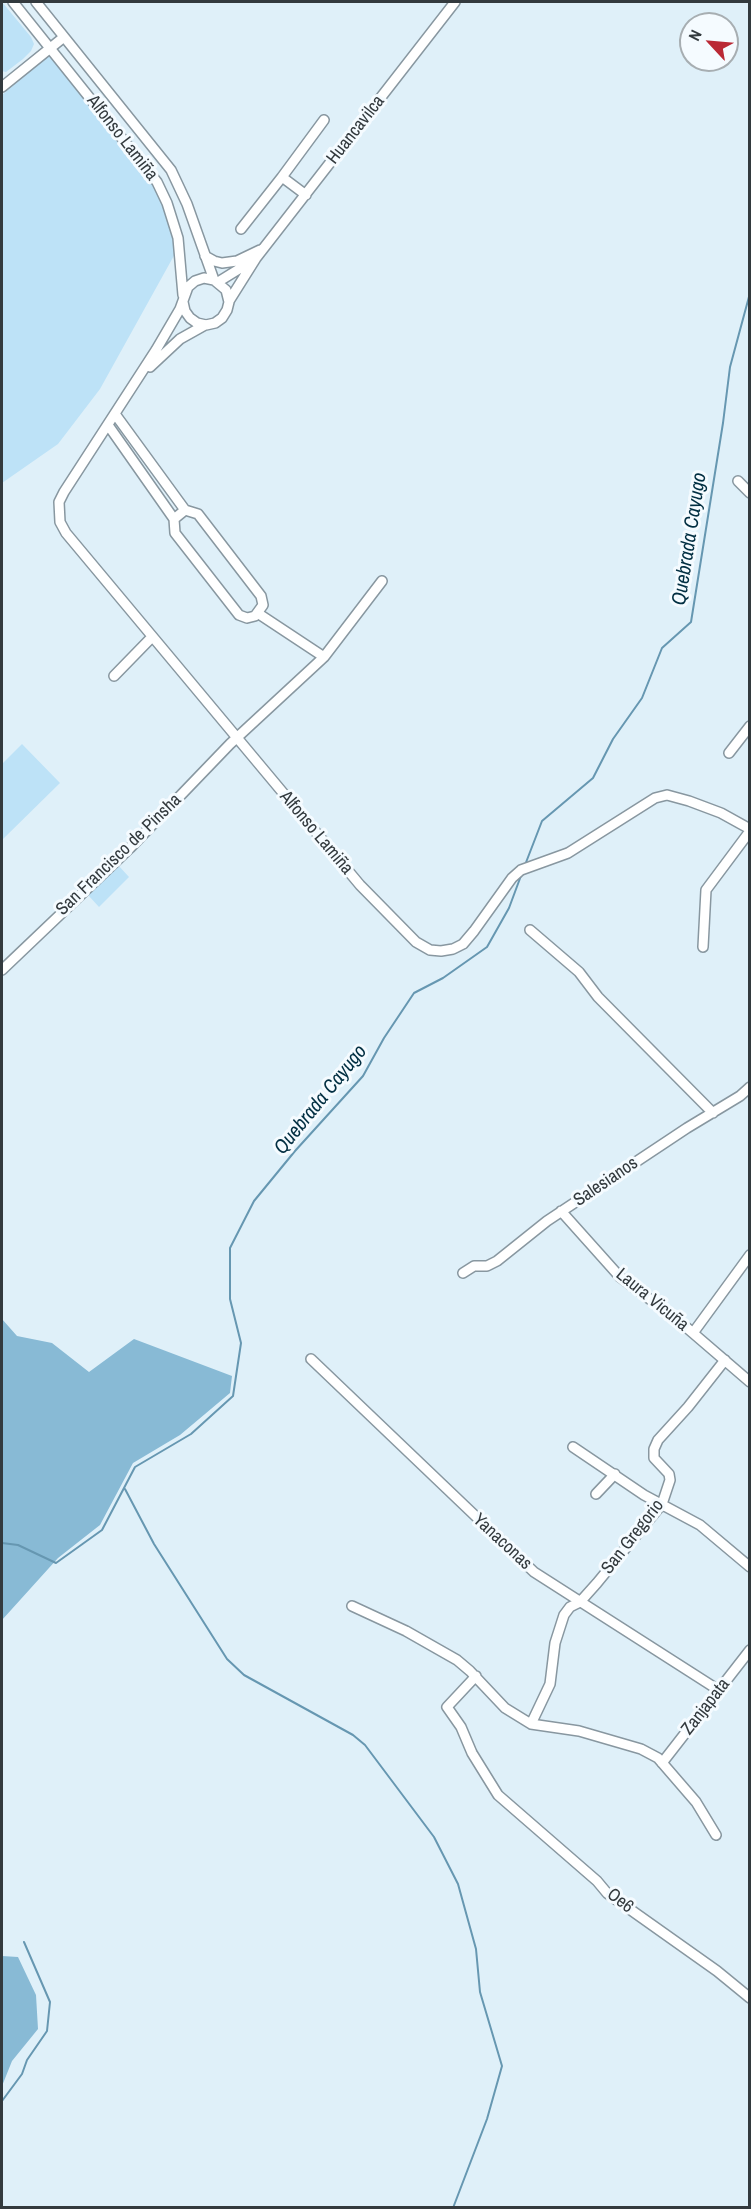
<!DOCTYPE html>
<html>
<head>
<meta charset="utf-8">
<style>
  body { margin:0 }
  #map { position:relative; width:751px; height:2209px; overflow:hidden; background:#dff0f9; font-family:"Archivo Narrow",sans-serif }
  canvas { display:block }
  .frame { position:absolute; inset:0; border:3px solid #333a3e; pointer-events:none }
  .north { position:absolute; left:679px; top:12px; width:60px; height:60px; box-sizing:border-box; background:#f5fbff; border:2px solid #a7aeb2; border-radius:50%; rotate:296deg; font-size:16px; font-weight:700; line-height:24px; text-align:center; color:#333a3e }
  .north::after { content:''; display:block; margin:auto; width:21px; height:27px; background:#ba2935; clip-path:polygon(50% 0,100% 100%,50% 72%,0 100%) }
</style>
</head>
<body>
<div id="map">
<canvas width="751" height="2209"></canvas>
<div class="frame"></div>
<div class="north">N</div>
</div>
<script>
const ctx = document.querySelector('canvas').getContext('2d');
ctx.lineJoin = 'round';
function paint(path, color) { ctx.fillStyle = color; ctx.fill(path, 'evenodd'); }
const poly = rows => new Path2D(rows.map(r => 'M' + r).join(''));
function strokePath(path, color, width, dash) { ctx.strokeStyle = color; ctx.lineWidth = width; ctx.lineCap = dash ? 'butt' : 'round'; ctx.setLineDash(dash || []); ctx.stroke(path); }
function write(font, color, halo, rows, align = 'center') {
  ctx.font = font + ' "Archivo Narrow",sans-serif'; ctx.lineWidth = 6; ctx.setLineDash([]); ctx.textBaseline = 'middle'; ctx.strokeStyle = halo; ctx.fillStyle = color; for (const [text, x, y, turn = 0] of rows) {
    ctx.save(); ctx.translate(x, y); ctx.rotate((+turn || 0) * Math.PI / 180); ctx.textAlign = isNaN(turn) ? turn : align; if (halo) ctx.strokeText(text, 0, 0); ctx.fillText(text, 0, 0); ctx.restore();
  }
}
paint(poly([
  [2,2,31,37,34,44,31,51,23,59,6,72,2,71],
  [50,55,157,182,173,221,176,252,100,389,58,444,2,483,2,95],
  [22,744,60,783,2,840,2,764],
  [118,865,129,877,99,907,88,895]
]), '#bde2f7');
paint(poly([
  [2,1319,17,1336,52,1343,89,1372,134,1339,232,1376,230,1393,180,1435,133,1463,100,1525,58,1558,2,1620],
  [2,1956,18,1957,36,1995,38,2029,12,2061,2,2086]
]), '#88bad5');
strokePath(poly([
  [525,865,542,821,593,778,613,739,642,698,662,648,691,622,723,423,730,367,750,293],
  [125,1489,154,1544,227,1659,244,1675,353,1735,365,1745,434,1837,458,1884,476,1949,480,1992,502,2066,487,2119,453,2208],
  [2,1543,18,1545,56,1563,102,1530,135,1467,191,1434,233,1396,241,1343,230,1299,230,1248,254,1201,295,1151,363,1076,384,1038,414,993,443,978,487,947,509,908,522,873],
  [2,2101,22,2074,27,2060,47,2031,50,2002,24,1942]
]), '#6697b1', 2);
const minor = poly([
  [13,2,157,182,167,203,178,238,183,295],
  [36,2,171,170,187,204,214,280],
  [2,87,64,37],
  [306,195,282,177,324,120],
  [241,229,282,177],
  [205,256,214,261,222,263,237,261,260,250],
  [218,282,252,261],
  [229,301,256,258,455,2],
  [183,302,185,311,190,318,197,323,206,325,215,323,222,318,227,310,229,302,226,290,214,280,204,278,195,281,188,287,180,309,156,350,64,492,59,502,60,522,66,533,360,885,416,942,430,950,441,951,453,949,463,944,474,931,512,878,521,870,568,853,655,798,667,795,689,801,721,813,750,829],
  [150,367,180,339,205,325],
  [115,414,185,510],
  [108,425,174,519],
  [738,481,750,493],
  [185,510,198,514,261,596,263,605,255,616,247,618,239,615,175,533,174,519,185,510],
  [259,614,324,657],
  [114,676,152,637],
  [729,753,750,726],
  [530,930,579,972,598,997,713,1113],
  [703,947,706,890,750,831],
  [2,970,130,848,230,744,324,657,382,581],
  [561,1211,620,1277,679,1321,750,1382],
  [463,1273,474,1266,487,1266,497,1261,547,1221,687,1128,740,1096,750,1087],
  [693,1333,750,1255],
  [311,1359,534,1572,720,1691],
  [573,1447,644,1495,700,1525,750,1567],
  [596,1494,615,1474],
  [352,1606,406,1631,457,1660,470,1671,505,1708,531,1724,579,1731,641,1749,658,1758,696,1802,716,1835],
  [476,1676,447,1707,461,1727,472,1753,498,1795,597,1881,607,1893,717,1971,750,1998],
  [531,1724,550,1684,555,1643,564,1615,570,1607,580,1602,597,1583,662,1504,670,1480,669,1474,654,1458,654,1449,658,1440,688,1407,725,1360],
  [662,1763,750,1650]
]);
strokePath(minor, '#8897a0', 12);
strokePath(minor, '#fff', 9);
write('18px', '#333a3e', '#f5fbff', [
  ["Huancavilca",356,130,-52],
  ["Alfonso Lamiña",122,138,52],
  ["Alfonso Lamiña",316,833,50],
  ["San Francisco de Pinsha",119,855,-44],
  ["Salesianos",606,1182,-34],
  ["Laura Vicuña",652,1300,39],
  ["San Gregorio",633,1537,-52],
  ["Yanaconas",502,1542,43],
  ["Zanjapata",706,1707,-52],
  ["Oe6",620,1901,38]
]);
write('italic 20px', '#022f42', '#f5fbff', [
  ["Quebrada Cayugo",690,539,-81],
  ["Quebrada Cayugo",321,1100,-51]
]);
</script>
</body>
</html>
